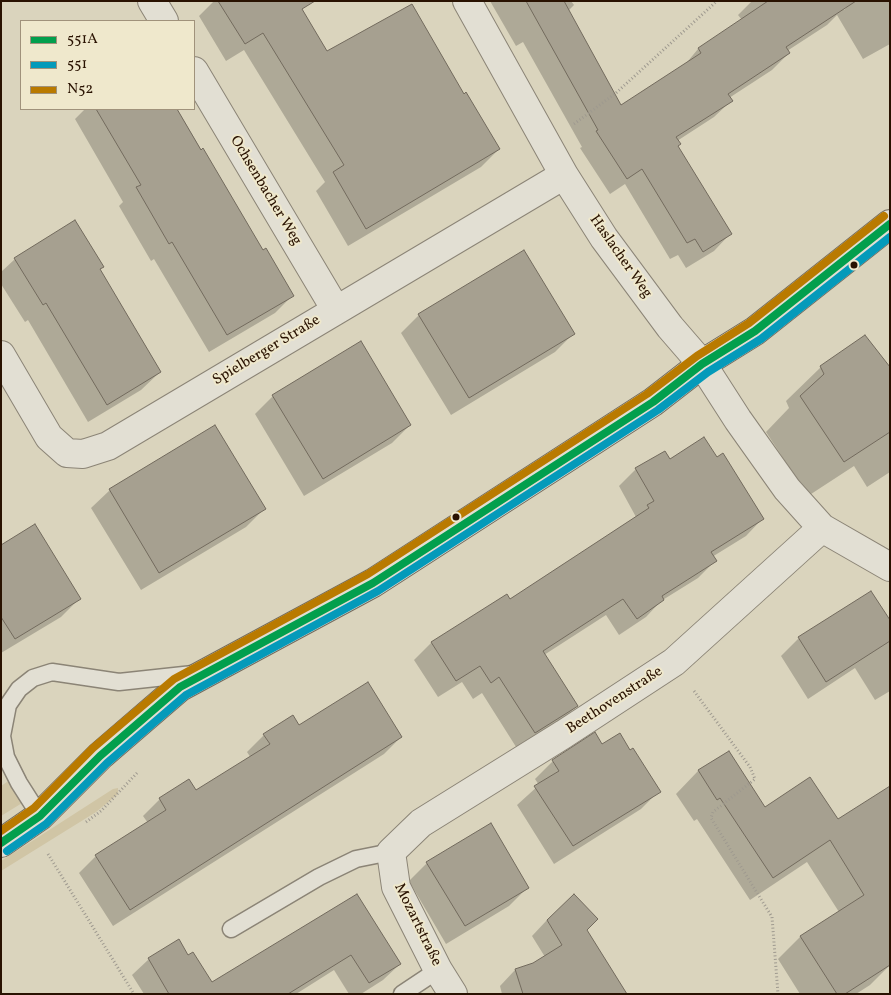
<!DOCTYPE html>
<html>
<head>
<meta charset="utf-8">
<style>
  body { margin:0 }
  #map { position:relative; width:891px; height:995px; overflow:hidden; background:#dad4bd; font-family:Vollkorn,serif }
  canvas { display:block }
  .frame { position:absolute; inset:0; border:2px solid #291201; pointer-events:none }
  .legend { position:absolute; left:20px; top:20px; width:175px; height:90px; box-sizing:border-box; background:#efe8cc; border:1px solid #a0927b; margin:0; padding:6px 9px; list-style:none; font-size:15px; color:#291201 }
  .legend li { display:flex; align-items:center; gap:10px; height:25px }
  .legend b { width:25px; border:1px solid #a0927b }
</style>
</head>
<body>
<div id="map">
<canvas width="891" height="995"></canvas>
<div class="frame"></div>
<ul class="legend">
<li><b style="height:6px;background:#029f4d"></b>551A</li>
<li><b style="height:6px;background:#049aba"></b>551</li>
<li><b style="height:6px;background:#b97a00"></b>N52</li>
</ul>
</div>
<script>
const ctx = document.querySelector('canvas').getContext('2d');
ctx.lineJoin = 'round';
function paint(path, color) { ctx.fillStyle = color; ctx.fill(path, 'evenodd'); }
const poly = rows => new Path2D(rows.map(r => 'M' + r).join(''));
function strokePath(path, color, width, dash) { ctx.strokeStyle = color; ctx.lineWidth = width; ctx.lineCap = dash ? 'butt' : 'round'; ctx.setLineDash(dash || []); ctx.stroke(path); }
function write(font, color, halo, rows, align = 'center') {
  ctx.font = font + ' Vollkorn,serif'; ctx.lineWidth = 4; ctx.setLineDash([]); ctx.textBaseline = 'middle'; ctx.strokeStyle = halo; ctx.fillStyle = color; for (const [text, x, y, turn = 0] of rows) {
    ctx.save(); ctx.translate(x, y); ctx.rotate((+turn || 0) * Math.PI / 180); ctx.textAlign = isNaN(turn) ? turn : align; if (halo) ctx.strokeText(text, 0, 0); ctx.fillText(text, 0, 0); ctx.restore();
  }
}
paint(poly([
  [13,778,27,800,1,816,1,786],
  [118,788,118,794,96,812,1,871,1,861,113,789]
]), '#d0c5a5');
paint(poly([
  [214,1,295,1,326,53,499,149,481,167,348,246,316,191,325,182,244,50,226,61,199,16],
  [490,1,571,1,574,5,568,11,621,107,683,67,698,49,742,20,738,15,752,1,838,1,844,10,852,1,890,1,890,44,863,59,837,15,827,25,787,51,789,53,772,70,729,98,731,101,714,117,677,141,677,146,730,234,714,251,686,268,678,255,670,259,625,184,610,194,580,148,582,147,523,42,516,46],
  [85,109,177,109,262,252,292,296,275,313,209,352,154,259,151,261,119,206,123,202,75,119],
  [15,259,103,267,99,270,160,372,141,390,88,422,28,320,25,322,1,284,1,272],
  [419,315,573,334,555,352,451,415,401,333],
  [821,367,890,368,890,472,867,487,854,466,808,496,766,432,789,408,786,401],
  [273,396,410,425,392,443,304,496,255,414],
  [215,427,264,509,246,527,141,590,91,508,110,490],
  [717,459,763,518,746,536,712,557,715,561,698,578,661,601,646,617,619,635,606,615,544,655,577,706,559,723,518,750,482,693,473,699,462,682,438,697,414,660,431,643,506,595,510,601,636,517,619,486,636,469,670,461],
  [1,546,79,599,61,617,1,653],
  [871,593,890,623,890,691,875,700,855,668,808,699,781,656,799,638],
  [299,727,401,737,384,754,113,926,79,873,96,856,148,823,143,816,160,799,196,792,251,758,247,752,264,735],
  [630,752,659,791,641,809,554,864,517,805,539,785,535,779,553,761],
  [728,752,765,808,837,821,890,965,870,985,856,994,800,994,778,959,801,936,839,912,807,862,750,900,697,819,694,821,676,794,698,771],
  [427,863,527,888,509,906,446,944,409,881],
  [357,895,400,964,383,980,361,994,349,994,334,970,296,994,144,994,132,975,149,959,187,957,212,984],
  [547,920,586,930,625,994,502,994,500,986,515,970,533,964,545,957,532,936]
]), '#0003');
const building = poly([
  [218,1,315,1,302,9,327,51,412,4,464,94,466,92,500,149,366,229,333,172,344,165,263,33,245,44,218,1],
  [526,1,564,1,621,105,701,53,698,48,768,1,856,1,786,47,790,53,728,94,733,101,676,137,681,144,678,146,732,234,703,252,695,239,687,243,642,169,627,179,596,131,598,130,526,1],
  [96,109,177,109,201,150,203,148,263,250,266,248,294,296,227,335,172,242,169,244,136,187,141,185,96,109],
  [75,220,104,267,100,269,161,372,107,405,46,303,43,305,14,258,75,220],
  [524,250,575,334,469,398,418,314,524,250],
  [865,335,890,367,890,432,844,462,800,396,824,374,820,366,865,335],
  [361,341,411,425,323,479,272,395,361,341],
  [215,425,266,509,159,573,109,489,215,425],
  [704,437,717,457,723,453,764,519,711,552,717,561,662,596,664,600,637,619,623,599,543,651,578,706,535,733,499,677,491,683,480,666,456,681,431,642,507,594,510,599,649,508,647,505,654,501,635,468,665,451,670,459,704,437],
  [35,524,81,599,15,639,1,617,1,545,35,524],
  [871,591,890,620,890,641,826,682,798,637,871,591],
  [368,682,402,737,130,910,95,855,166,810,159,798,189,779,196,790,270,744,263,734,293,715,299,725,368,682],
  [595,732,602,744,620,733,630,750,633,748,661,792,573,846,534,786,559,771,552,760,595,732],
  [729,751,765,807,810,777,838,819,890,786,890,965,845,994,837,994,800,936,864,895,830,840,773,878,720,798,717,800,698,770,729,751],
  [491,823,529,888,465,926,426,862,491,823],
  [357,894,401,964,369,983,351,955,288,994,169,994,148,958,179,939,188,955,193,952,212,982,357,894],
  [574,894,598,919,587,930,627,994,523,994,515,969,533,963,562,945,547,920,574,894]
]);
paint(building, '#a6a090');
strokePath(building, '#726a5d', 1);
const service = poly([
  [40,816,19,783,6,757,2,736,8,705,19,689,33,678,52,672,119,682,193,674],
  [231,929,319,877,356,859,391,852],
  [402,994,438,970]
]);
const minor = poly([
  [152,1,164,21],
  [467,1,564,175,604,238,670,327,702,364,738,420,787,489,822,528,890,567],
  [194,71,336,310],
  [1,355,49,437,67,453,83,454,108,446,564,175],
  [453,994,438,970,396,887,391,852,421,823,564,734,674,662,822,528]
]);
const secondary = poly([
  [1,843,40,816,100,756,180,687,373,583,653,402,702,364,755,331,890,224]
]);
strokePath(service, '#8b8476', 19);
strokePath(minor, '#8b8476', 30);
strokePath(secondary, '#726a5d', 30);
strokePath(poly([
  [574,124,616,93,717,1],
  [694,691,750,767,755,779,713,812,711,818,772,917,778,994],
  [86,822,101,811,137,773],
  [48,854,134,994]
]), '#9e998f', 3, [1, 2.5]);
strokePath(service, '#e2dfd3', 16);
strokePath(minor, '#e2dfd3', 28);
strokePath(secondary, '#e2dfd3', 28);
strokePath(poly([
  [1,843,40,816,100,756,180,687,373,583,653,402,702,364,755,331,890,224]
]), '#029f4d', 8);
strokePath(poly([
  [7,851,46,824,107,763,186,695,378,591,658,410,708,372,761,339,890,237]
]), '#049aba', 8);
strokePath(poly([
  [1,831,34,808,93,748,174,679,368,574,647,394,697,356,749,323,884,216]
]), '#b97a00', 8);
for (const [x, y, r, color] of [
  [854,265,4.5,"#291201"],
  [456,517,4.5,"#291201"]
]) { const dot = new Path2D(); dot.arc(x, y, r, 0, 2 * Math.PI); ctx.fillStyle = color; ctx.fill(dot); strokePath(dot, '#efe8cc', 2); }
write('15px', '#291201', '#efe8cc', [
  ["Ochsenbacher Weg",265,191,59],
  ["Haslacher Weg",620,257,55],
  ["Spielberger Straße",267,351,-31],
  ["Beethovenstraße",615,701,-33],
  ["Mozartstraße",417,925,64]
]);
</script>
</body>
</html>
